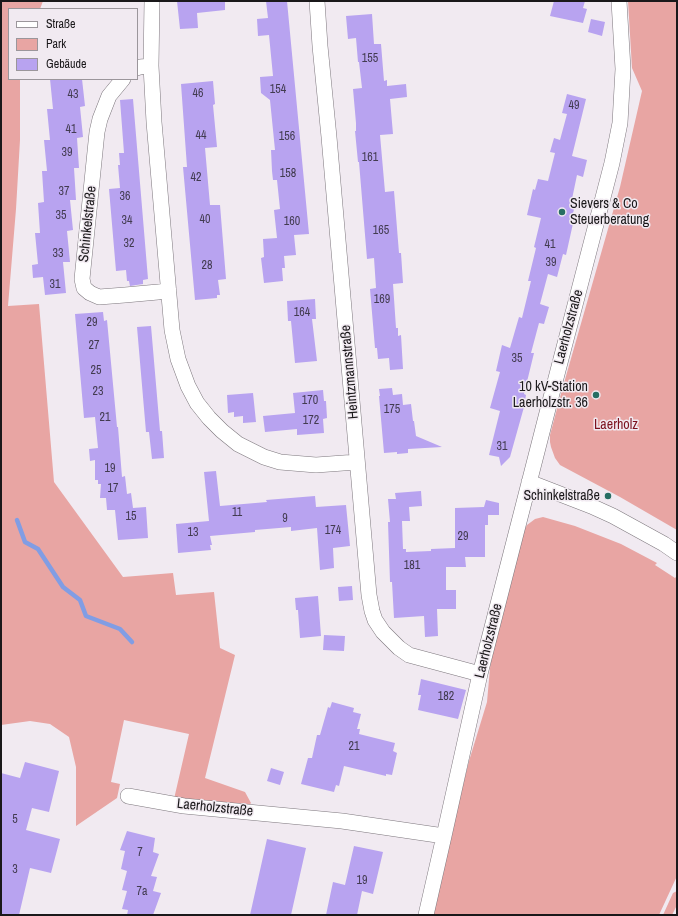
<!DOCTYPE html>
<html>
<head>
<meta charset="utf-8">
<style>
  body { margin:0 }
  #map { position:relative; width:678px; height:916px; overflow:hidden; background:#f1eaf1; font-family:"Archivo Narrow",sans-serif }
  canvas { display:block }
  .frame { position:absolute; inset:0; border:2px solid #1a181a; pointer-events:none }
  .legend { position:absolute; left:8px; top:8px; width:130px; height:72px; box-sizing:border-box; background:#f1eaf1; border:1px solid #9b969b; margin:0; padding:5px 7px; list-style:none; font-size:12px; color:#1a181a }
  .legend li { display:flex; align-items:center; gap:8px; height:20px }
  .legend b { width:20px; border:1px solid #9b969b }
</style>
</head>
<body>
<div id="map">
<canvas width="678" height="916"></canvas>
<div class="frame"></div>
<ul class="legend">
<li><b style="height:5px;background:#fff"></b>Straße</li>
<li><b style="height:11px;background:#e8a5a3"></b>Park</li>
<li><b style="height:11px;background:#b8a3f0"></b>Gebäude</li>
</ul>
</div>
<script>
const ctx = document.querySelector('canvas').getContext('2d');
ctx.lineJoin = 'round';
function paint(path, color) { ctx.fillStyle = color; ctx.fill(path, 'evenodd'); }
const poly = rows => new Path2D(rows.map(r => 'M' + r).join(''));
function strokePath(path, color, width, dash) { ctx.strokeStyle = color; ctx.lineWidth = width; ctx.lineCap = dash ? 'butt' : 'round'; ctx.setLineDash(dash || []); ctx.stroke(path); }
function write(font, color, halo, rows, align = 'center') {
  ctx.font = font + ' "Archivo Narrow",sans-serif'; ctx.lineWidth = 3; ctx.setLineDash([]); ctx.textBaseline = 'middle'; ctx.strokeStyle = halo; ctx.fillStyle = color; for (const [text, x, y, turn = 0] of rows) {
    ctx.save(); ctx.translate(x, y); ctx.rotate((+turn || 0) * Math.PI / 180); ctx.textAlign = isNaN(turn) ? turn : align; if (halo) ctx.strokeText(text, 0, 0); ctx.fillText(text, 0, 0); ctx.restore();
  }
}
paint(poly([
  [1,1,43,1,40,9,9,9,9,79,20,79,20,140,16,209,8,306,39,304,54,482,123,577,173,573,176,595,214,592,220,648,235,655,205,778,245,792,251,803,247,808,174,799,189,734,124,720,111,782,120,784,117,798,76,826,76,767,69,737,50,724,30,721,1,725],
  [628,1,677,1,677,530,620,497,560,465,555,458,551,447,550,442,550,435,562,390,620,187,642,91,632,68],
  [543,517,575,526,621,544,657,563,655,565,675,578,677,576,677,876,659,915,432,915,450,836,469,761,487,702,491,657,523,532,527,525,535,519],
  [677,891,677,905,672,915,663,915,673,893]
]), '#e8a5a3');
strokePath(poly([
  [17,520,25,542,38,549,63,587,80,600,86,616,120,629,132,642]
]), '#819de4', 4.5);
paint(poly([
  [177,1,225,1,225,10,197,13,198,28,180,29],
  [266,1,287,1,309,234,294,235,296,255,284,256,285,268,282,268,283,281,264,283,261,258,264,257,263,239,277,238,274,210,280,209,277,180,273,180,272,171,271,150,275,150,270,100,261,93,260,77,273,76,269,35,258,36,257,19,268,18],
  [554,1,585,1,583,8,587,9,583,23,550,16],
  [372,14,374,44,381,44,384,81,387,80,387,86,406,84,407,97,390,99,393,134,380,135,385,192,394,191,399,253,401,253,403,283,393,284,396,328,398,328,398,336,401,335,403,369,390,370,389,358,378,359,377,348,375,348,370,289,376,288,374,258,367,259,359,162,358,162,355,131,356,131,356,123,353,89,362,88,359,62,358,62,356,38,348,39,346,16],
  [591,19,605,22,602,36,588,32],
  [50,79,82,79,85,106,80,107,83,137,77,138,79,168,74,168,76,200,70,200,73,230,67,231,70,262,63,262,66,293,45,295,43,277,33,278,32,265,38,264,35,233,40,233,38,203,44,202,42,171,47,171,44,140,50,140,47,109,53,109],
  [213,81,215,104,213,105,217,147,205,148,210,205,220,205,226,279,218,280,220,295,217,295,217,298,195,300,183,167,187,167,181,84],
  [567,94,586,99,572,156,587,160,583,177,577,175,572,199,576,200,572,218,574,219,566,255,563,254,557,277,548,274,540,304,549,307,544,324,539,323,531,353,534,353,524,394,526,395,524,406,524,407,510,457,501,466,499,457,489,455,500,411,490,408,500,372,496,371,502,345,510,348,519,317,522,318,531,281,528,281,536,248,534,247,541,218,527,215,533,189,535,190,538,179,548,181,555,153,550,152,554,138,560,140,567,114,562,113],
  [133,99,148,279,143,280,143,284,130,286,129,281,127,281,126,270,116,271,109,189,120,188,118,165,120,165,119,153,124,153,120,100],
  [315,299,316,319,312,319,317,361,295,363,291,321,288,321,287,301],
  [103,312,104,321,107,320,117,427,118,427,122,477,125,476,127,494,131,493,133,508,146,507,148,538,118,540,115,510,107,510,106,498,100,498,101,484,98,484,98,480,95,480,95,460,90,461,89,449,98,448,95,417,84,418,75,314],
  [151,326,160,431,162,431,164,458,152,459,149,432,146,432,137,327],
  [392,388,393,395,402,394,403,405,411,404,413,421,414,421,416,436,442,447,408,449,408,453,397,454,397,452,384,453,379,396,380,396,379,389],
  [323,390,324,401,326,401,327,418,323,419,324,433,297,435,297,429,265,432,263,416,295,413,293,393],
  [253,393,256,422,243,423,243,416,234,417,234,412,228,413,227,395],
  [216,471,220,506,267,502,266,500,315,496,316,507,346,505,350,546,333,548,334,568,320,570,317,528,291,531,291,527,255,530,255,532,210,536,212,545,210,545,211,550,178,553,176,524,209,521,204,472],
  [421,491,422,506,409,507,410,521,402,521,403,549,406,549,406,552,431,551,431,549,455,548,455,508,484,507,486,500,499,503,499,515,488,515,488,525,485,525,485,557,465,557,466,567,446,567,446,590,456,590,456,609,437,609,438,636,425,637,424,616,394,618,392,582,390,582,388,522,390,522,388,499,396,499,395,493],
  [352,586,353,600,339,601,338,587],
  [318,596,321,636,300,638,298,610,296,610,295,598],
  [324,635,345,636,344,651,323,650],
  [421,679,466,690,458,719,418,710,421,695,418,695],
  [332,702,354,708,353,712,361,714,357,729,360,729,359,734,395,743,393,751,397,753,392,775,386,774,386,776,344,766,339,786,336,785,334,792,301,784,308,758,312,758,317,735,320,735,328,707,330,708],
  [25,762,59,771,49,812,32,808,26,830,60,839,51,873,30,868,19,915,1,915,1,773,20,778],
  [271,768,284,772,280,785,267,781],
  [127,831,155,838,153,852,159,854,151,876,157,877,153,891,161,893,153,915,127,915,128,910,122,909,127,891,122,890,127,871,121,869,125,851,120,850],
  [267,839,306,848,291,915,250,915],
  [354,846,383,852,373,894,362,891,357,915,326,915,333,882,345,885]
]), '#b8a3f0');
const street = poly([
  [152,1,151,66,154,122,172,330,178,359,188,386,197,403,209,418,222,431,238,444,264,457,280,462,316,465,357,462],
  [317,1,320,46,329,137,369,595,372,611,375,620,383,632,399,648,409,655,480,674],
  [137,68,140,67,151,66],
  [123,79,109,96,100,119,97,132,82,279,84,288,90,293,99,297,125,295,169,291],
  [529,482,591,506,613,516,664,544,677,553],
  [128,796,184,806,342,821,444,836],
  [426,915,444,836,480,674,549,405,612,163,620,123,623,69,619,1]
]);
strokePath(street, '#7d777d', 16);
strokePath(street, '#fff', 15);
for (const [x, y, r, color] of [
  [562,212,4,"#276e63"],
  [596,395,4,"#276e63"],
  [608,496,4,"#276e63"]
]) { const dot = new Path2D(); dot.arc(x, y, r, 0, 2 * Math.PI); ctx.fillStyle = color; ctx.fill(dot); strokePath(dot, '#f1eaf1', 1.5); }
write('12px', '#423b50', null, [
  ["155",370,59],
  ["154",278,90],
  ["46",198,94],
  ["43",73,95],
  ["49",574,106],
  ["41",71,130],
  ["44",201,136],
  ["156",287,137],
  ["39",67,153],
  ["161",370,158],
  ["158",288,174],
  ["42",196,178],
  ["37",64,192],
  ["36",125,197],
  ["35",61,216],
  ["40",205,220],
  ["34",127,221],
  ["160",292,222],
  ["165",381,231],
  ["32",129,244],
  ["41",550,245],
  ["33",58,254],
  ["39",551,263],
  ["28",207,266],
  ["31",55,285],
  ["169",382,300],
  ["164",302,313],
  ["29",92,323],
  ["27",94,346],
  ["35",517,359],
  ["25",96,371],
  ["23",98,392],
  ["170",310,401],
  ["175",392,410],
  ["21",105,418],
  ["172",311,421],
  ["31",502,447],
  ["19",110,469],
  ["17",113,489],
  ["11",237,513],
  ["15",131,517],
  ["9",285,519],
  ["174",333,531],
  ["13",193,533],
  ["29",463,537],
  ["181",412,566],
  ["182",446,697],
  ["21",354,747],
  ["5",15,820],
  ["7",140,853],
  ["3",15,870],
  ["19",362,881],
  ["7a",142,892]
]);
write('14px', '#1a181a', '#f1eaf1', [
  ["Sievers & Co",570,204,"left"],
  ["Steuerberatung",570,220,"left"],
  ["10 kV-Station",588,387],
  ["Laerholzstr. 36",588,403],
  ["Schinkelstraße",600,496]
], 'right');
write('14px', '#1a181a', '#f1eaf1', [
  ["Schinkelstraße",88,224,-84],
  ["Laerholzstraße",569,327,-75],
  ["Heintzmannstraße",350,372,-95],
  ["Laerholzstraße",489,641,-76],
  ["Laerholzstraße",215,808,6]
]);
write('14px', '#7c111e', '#f1eaf1', [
  ["Laerholz",616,425]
]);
</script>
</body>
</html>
